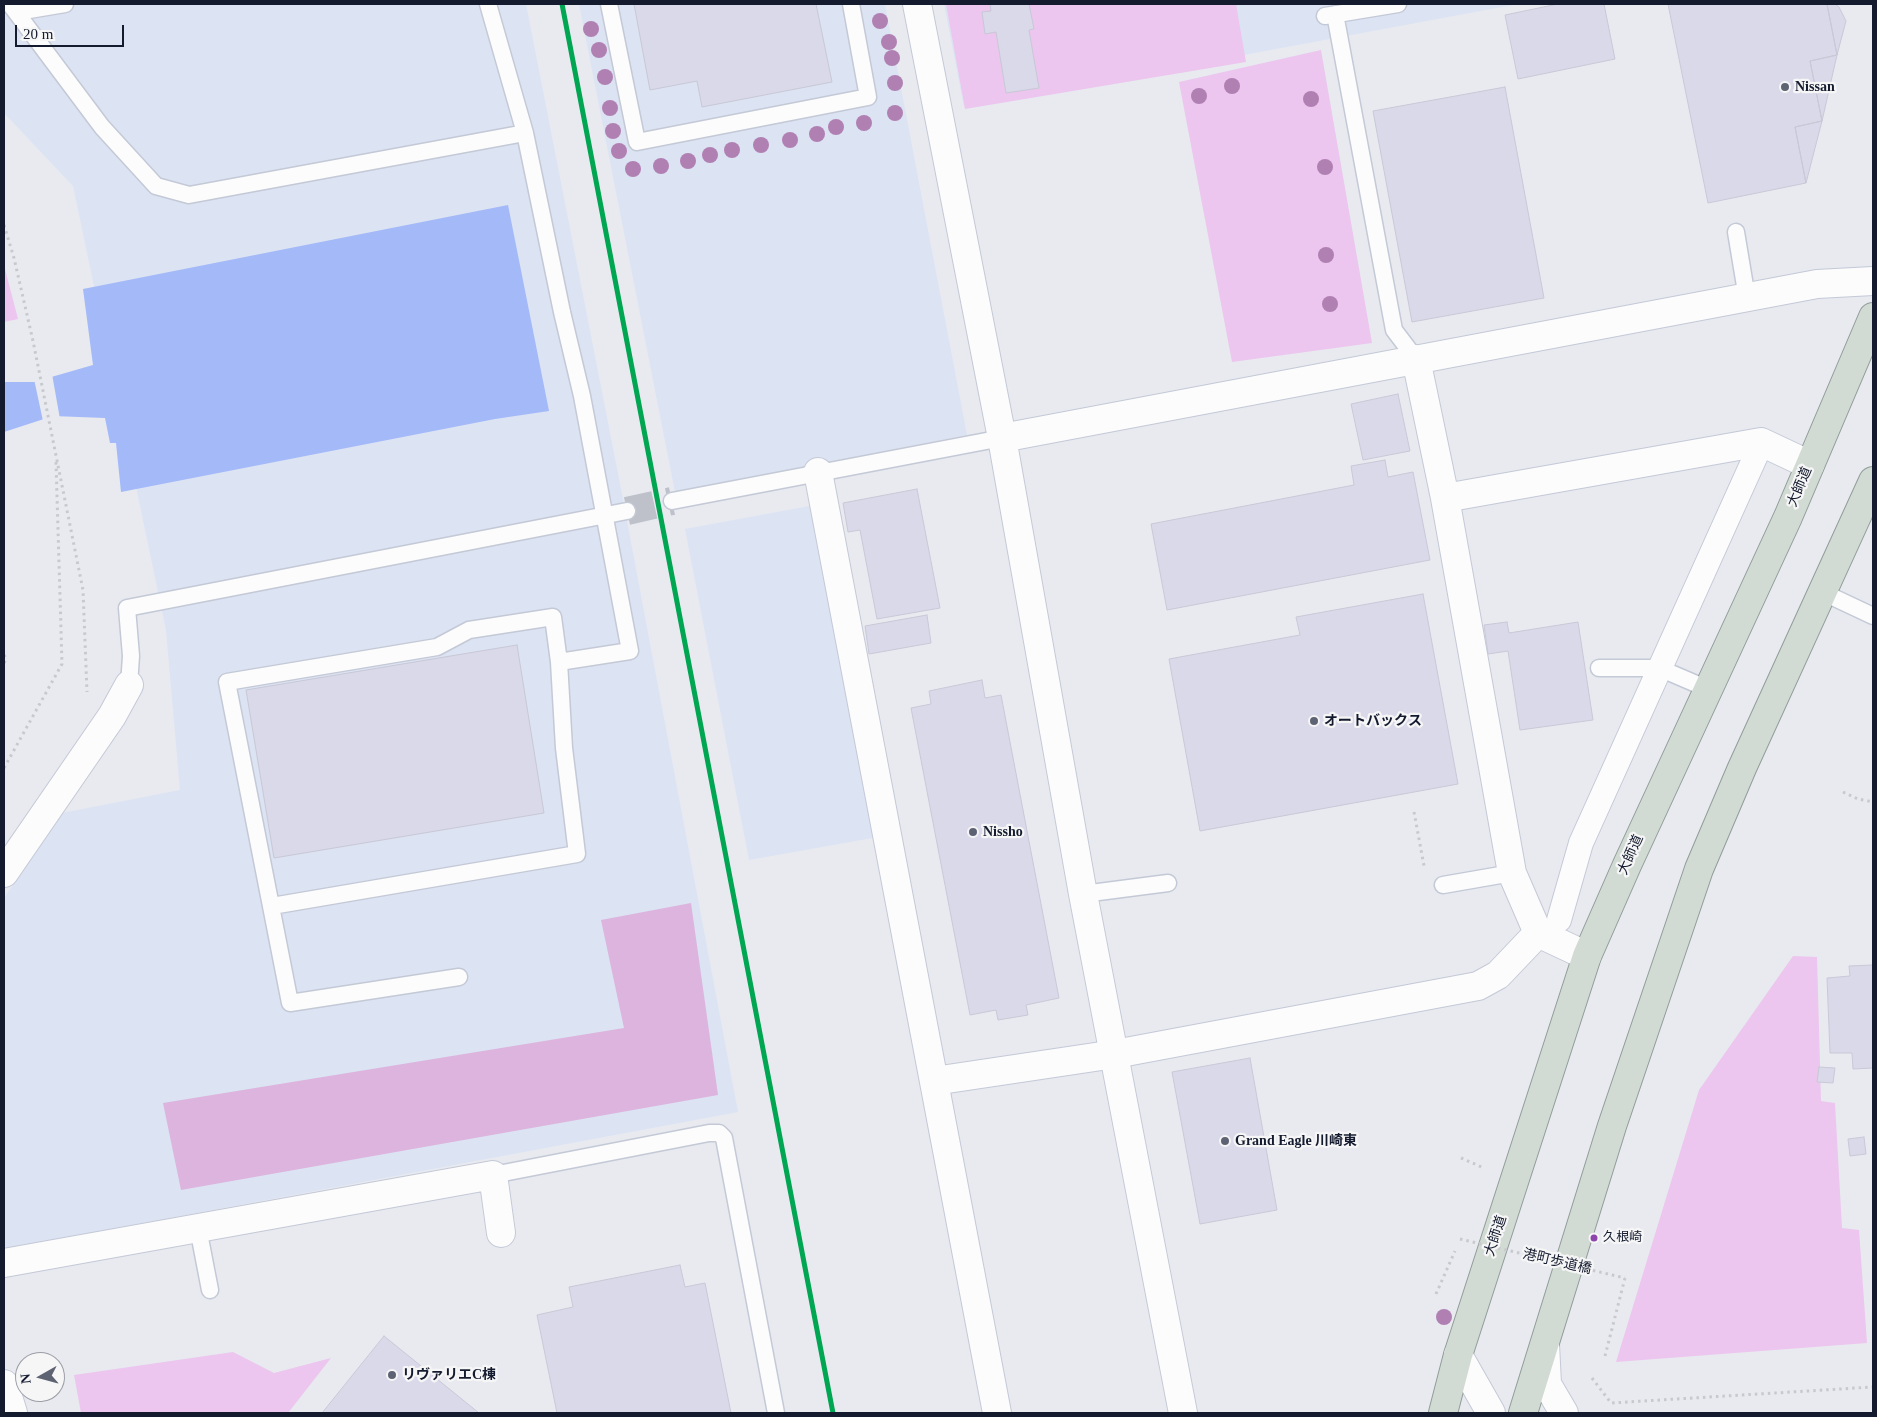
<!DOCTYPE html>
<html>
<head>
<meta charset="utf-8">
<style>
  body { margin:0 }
  #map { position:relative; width:1877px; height:1417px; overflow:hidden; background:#e8eaf0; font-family:"Times New Roman",serif }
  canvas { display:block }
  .frame { position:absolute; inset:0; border:5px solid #141b2f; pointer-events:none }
  .north { position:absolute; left:15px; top:1352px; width:50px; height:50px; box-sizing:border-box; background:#f6f6f6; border:1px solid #9c9ea6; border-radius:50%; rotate:263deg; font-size:14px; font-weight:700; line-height:20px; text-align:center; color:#141b2f }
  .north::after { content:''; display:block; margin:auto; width:18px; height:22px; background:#5e6373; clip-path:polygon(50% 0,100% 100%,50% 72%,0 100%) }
  .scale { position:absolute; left:15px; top:25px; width:109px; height:22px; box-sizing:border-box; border:2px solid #141b2f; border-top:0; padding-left:6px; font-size:15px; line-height:18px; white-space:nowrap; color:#141b2f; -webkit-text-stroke:4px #f6f6f6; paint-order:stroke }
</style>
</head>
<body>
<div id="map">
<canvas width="1877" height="1417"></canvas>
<div class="frame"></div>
<div class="north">N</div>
<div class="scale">20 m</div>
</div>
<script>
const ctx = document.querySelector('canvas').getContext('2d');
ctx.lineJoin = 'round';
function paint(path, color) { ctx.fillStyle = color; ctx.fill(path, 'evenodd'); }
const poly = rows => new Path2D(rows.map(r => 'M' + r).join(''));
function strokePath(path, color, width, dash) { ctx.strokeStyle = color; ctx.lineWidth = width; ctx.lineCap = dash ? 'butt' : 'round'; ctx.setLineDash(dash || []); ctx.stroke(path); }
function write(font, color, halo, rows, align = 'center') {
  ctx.font = font + ' "Times New Roman","Noto Sans JP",serif'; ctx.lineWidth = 4.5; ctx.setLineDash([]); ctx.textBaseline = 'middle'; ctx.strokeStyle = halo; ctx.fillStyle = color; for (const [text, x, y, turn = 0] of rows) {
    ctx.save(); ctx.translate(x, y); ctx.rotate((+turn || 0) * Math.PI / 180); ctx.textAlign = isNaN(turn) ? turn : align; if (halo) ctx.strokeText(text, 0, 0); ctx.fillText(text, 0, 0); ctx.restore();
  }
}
paint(poly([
  [4,4,526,4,621,489,738,1112,4,1249,4,898,62,813,180,790,166,630,73,186,4,113],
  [579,4,885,4,967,435,675,492],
  [944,4,1518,4,964,107],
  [815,505,878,837,749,860,685,529]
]), '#dce3f3');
paint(poly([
  [946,4,1236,4,1246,62,965,109],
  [1321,50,1372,343,1232,362,1179,82],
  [4,265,18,319,4,322],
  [1793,956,1817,957,1821,1101,1835,1103,1842,1228,1859,1230,1867,1343,1616,1362,1699,1090],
  [233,1352,274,1373,331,1358,288,1413,81,1413,74,1375]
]), '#ecc6ee');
paint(poly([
  [691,903,718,1095,181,1190,163,1103,624,1028,601,920]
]), '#dcb4de');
paint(poly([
  [508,205,549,411,495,419,121,492,116,443,110,443,105,418,53,416,4,432,4,382,34,382,93,365,83,289]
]), '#a3b9f8');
paint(poly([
  [52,374,60,419,53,418,43,421,34,379]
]), '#e8eaf0');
const building = poly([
  [634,4,816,4,832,82,702,107,697,81,650,90,634,4],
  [990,4,1029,4,1034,29,1029,30,1039,88,1006,93,996,32,985,34,982,12,991,11,990,4],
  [1558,4,1604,4,1615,59,1518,79,1505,15,1558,4],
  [1668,4,1827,4,1837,55,1810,61,1822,121,1795,127,1806,183,1708,203,1668,4],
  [1827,4,1835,4,1839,7,1846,21,1837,55,1827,4],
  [1837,55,1822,121,1810,61,1837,55],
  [1505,87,1544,298,1412,322,1373,111,1505,87],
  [1822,121,1806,183,1795,127,1822,121],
  [1398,394,1410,451,1363,460,1351,404,1398,394],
  [1385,460,1388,477,1413,472,1430,560,1167,610,1151,524,1354,485,1351,466,1385,460],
  [917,489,940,608,877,619,860,530,848,532,843,503,917,489],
  [1423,594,1458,784,1200,831,1169,659,1300,635,1296,617,1423,594],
  [927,615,931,643,869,654,865,626,927,615],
  [1507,622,1509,633,1578,622,1593,720,1520,730,1508,651,1488,654,1484,625,1507,622],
  [517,645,544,813,274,858,246,690,517,645],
  [982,680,985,698,1001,695,1059,998,1026,1005,1028,1015,998,1020,996,1010,970,1015,911,708,931,704,929,691,982,680],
  [1873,965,1873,1068,1853,1069,1852,1053,1830,1053,1827,978,1850,976,1849,966,1873,965],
  [1250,1058,1277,1210,1200,1224,1172,1072,1250,1058],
  [1819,1067,1835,1068,1833,1083,1817,1082,1819,1067],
  [1864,1137,1866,1154,1850,1156,1848,1139,1864,1137],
  [680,1265,685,1287,705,1283,731,1413,557,1413,537,1315,573,1307,569,1287,680,1265],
  [384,1336,479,1413,322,1413,384,1336]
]);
paint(building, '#dad9ea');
strokePath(building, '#c8c8d6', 1);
strokePath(poly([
  [627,511,672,501]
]), '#bec1c9', 28, [28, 14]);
const service = poly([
  [10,4,102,127,156,186,189,195,525,133,562,312,582,396,630,651,559,662],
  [488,4,525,133],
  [609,4,637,142,868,97,851,4],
  [17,12,65,4],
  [1335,14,1394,330,1416,359],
  [1325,16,1398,4],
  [1736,232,1747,298],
  [672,501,1002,438],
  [1822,592,1873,616],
  [1599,668,1659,668,1708,689],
  [129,685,131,656,127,608,627,511],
  [1443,885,1512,873],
  [1083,894,1168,883],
  [272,906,577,854,564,748,559,662,553,617,469,630,437,647,227,682,290,1003,459,977],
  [493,1175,709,1133,719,1133,724,1138,776,1413],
  [198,1228,210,1290]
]);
const pedestrian = poly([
  [1559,920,1581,843,1757,453]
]);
const minor = poly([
  [1416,359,1445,498,1512,873,1538,933,1587,956],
  [1002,438,1817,284,1873,281],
  [818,472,997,1413],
  [1445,498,1761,442,1810,465],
  [4,873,112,716,129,685],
  [934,1081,1115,1054,1478,986,1498,975,1538,933],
  [4,1263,493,1175,501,1233],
  [4,1384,13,1413]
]);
const tertiary = poly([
  [917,4,1002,438,1083,894,1183,1413],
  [1545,1344,1547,1384,1564,1413],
  [1458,1355,1491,1413]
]);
const trunk = poly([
  [1443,1413,1458,1355,1587,956,1627,865,1788,517,1873,317],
  [1523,1413,1612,1126,1699,869,1742,768,1873,481]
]);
strokePath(service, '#c4c9d6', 19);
strokePath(pedestrian, '#c4c9d6', 26);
strokePath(minor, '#c4c9d6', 30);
strokePath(tertiary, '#c4c9d6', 30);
strokePath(trunk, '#919d98', 30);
strokePath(poly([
  [4,225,14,258,33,341,83,590,87,692],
  [4,655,6,658,4,664],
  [4,768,62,664,56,462],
  [1843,792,1858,799,1873,802],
  [1414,812,1424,866],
  [1461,1158,1484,1168],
  [1436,1294,1455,1251],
  [1605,1356,1625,1278],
  [1592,1378,1611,1403,1873,1387]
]), '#c8c9cd', 3, [2.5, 4]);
strokePath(service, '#fcfcfd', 16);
strokePath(pedestrian, '#fcfcfd', 24);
strokePath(minor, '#fcfcfd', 28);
strokePath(tertiary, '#fcfcfd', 28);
strokePath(trunk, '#d2dad4', 28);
strokePath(poly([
  [1460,1239,1625,1278]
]), '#c8c9cd', 3, [2.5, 4]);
strokePath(poly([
  [562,4,833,1413]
]), '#00a651', 5);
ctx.fillStyle = '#b080b3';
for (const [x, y] of [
  [880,21],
  [591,29],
  [889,42],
  [599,50],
  [892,58],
  [605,77],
  [895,83],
  [1232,86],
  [1199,96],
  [1311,99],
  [610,108],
  [895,113],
  [864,123],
  [836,127],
  [613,131],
  [817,134],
  [790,140],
  [761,145],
  [732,150],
  [619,151],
  [710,155],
  [688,161],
  [661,166],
  [1325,167],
  [633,169],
  [1326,255],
  [1330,304],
  [1444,1317]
]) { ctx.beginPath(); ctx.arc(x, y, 8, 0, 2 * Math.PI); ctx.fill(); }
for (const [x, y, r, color] of [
  [1785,87,5,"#5e6373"],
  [1314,721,5,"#5e6373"],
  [973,832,5,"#5e6373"],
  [1225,1141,5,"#5e6373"],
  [1594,1238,4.5,"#8e44ad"],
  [392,1375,5,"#5e6373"]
]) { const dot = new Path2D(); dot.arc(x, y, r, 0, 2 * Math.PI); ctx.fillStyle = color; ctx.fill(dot); strokePath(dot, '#f6f6f6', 2); }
write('13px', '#141b2f', '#f6f6f6', [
  ["久根崎",1603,1238]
], 'left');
write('bold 14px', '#141b2f', '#f6f6f6', [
  ["Nissan",1795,87],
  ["オートバックス",1324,721],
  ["Nissho",983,832],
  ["Grand Eagle 川崎東",1235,1141],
  ["リヴァリエC棟",402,1375]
], 'left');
write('14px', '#141b2f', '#f6f6f6', [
  ["大師道",1800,487,-67],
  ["大師道",1631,855,-66],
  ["大師道",1496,1236,-72],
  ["港町歩道橋",1557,1262,13]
]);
</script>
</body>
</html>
